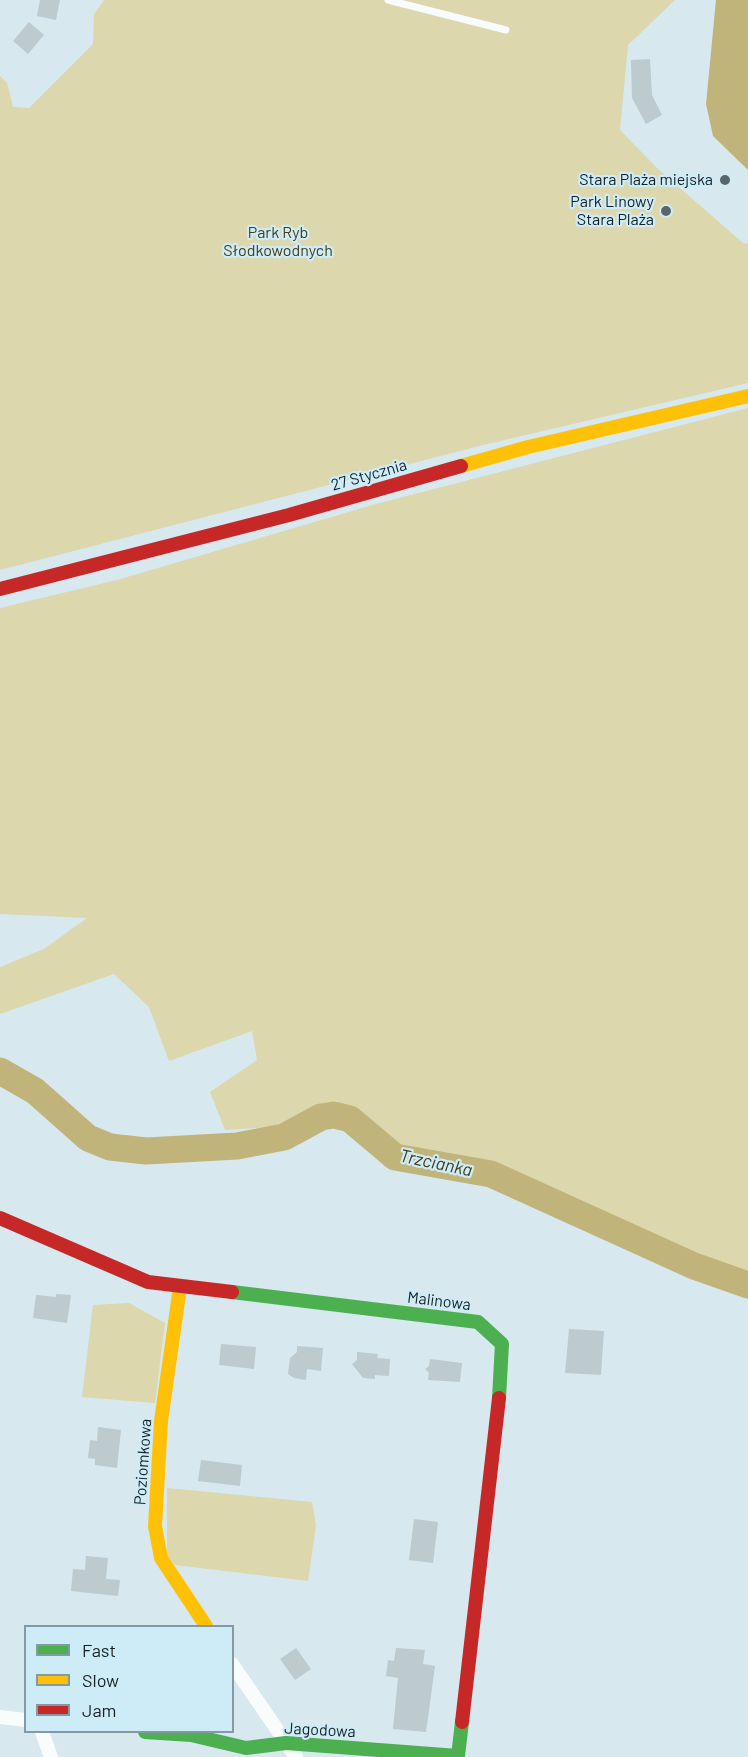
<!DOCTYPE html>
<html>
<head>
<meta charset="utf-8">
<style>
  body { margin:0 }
  #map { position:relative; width:748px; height:1757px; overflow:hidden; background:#d7e8ee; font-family:Barlow,sans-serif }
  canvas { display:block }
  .legend { position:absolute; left:24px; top:1625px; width:210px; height:108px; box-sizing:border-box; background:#ceecf7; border:2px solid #849aa2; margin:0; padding:8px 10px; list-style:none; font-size:18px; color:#152023 }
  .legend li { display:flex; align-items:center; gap:12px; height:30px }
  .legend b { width:30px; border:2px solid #849aa2 }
</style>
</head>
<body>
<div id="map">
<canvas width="748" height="1757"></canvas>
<ul class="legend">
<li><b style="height:8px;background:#4caf50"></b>Fast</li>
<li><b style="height:8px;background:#ffc107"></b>Slow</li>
<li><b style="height:8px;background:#c62828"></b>Jam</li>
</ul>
</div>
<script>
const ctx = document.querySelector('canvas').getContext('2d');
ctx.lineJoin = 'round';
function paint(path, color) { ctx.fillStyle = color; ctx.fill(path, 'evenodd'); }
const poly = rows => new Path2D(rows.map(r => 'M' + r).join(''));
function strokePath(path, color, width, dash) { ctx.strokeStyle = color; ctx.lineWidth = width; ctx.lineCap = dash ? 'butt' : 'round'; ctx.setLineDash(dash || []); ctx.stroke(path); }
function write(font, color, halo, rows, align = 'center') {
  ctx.font = font + ' Barlow,sans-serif'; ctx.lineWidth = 4.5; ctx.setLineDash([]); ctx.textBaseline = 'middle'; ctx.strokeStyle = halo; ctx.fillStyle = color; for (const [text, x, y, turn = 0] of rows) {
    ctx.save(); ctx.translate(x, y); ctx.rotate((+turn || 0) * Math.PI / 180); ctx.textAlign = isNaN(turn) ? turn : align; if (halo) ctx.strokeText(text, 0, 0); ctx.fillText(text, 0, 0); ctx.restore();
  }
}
paint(poly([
  [104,0,675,0,628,45,620,130,658,169,743,243,748,244,748,383,483,445,0,570,0,76,7,83,13,107,29,108,93,44,94,14],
  [748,408,748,1273,659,1241,486,1161,397,1149,357,1112,336,1101,271,1127,225,1130,210,1092,257,1060,252,1031,169,1061,149,1007,114,974,0,1014,0,967,44,949,87,918,0,914,0,608,117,580,376,504],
  [129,1303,165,1323,155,1403,82,1397,93,1305],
  [167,1488,312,1502,316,1525,308,1581,175,1565,167,1555]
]), '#dcd7ac');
paint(poly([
  [716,0,748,0,748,170,713,136,706,104]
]), '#c0b47a');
strokePath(poly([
  [0,1071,35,1091,88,1138,110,1147,146,1151,237,1146,284,1137,321,1117,334,1115,350,1119,395,1157,491,1174,694,1266,748,1285]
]), '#c0b47a', 27);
paint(poly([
  [40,0,60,0,56,20,37,16],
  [29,22,44,35,28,54,13,41],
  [650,59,652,95,662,115,646,124,632,98,631,60],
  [56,1294,71,1295,67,1323,33,1318,36,1295,56,1297],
  [569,1329,604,1331,601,1375,565,1373],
  [221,1344,256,1347,254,1369,219,1365],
  [297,1346,323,1348,321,1371,307,1369,306,1380,294,1378,288,1374,290,1358,297,1352],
  [357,1352,378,1354,377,1358,390,1359,389,1376,375,1375,375,1379,363,1378,352,1364,357,1360],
  [430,1359,462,1363,460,1382,428,1380,429,1373,425,1369,429,1366],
  [98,1427,121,1430,117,1468,95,1465,95,1459,88,1458,90,1440,97,1441],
  [201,1460,242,1465,240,1486,198,1481],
  [414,1519,438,1522,433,1563,409,1560],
  [86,1556,108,1558,106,1579,120,1580,118,1596,71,1591,73,1569,85,1570],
  [296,1648,311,1669,295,1680,280,1659],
  [396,1648,425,1650,423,1664,435,1666,426,1732,393,1729,398,1678,386,1676,388,1660,394,1661]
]), '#bdcace');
strokePath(poly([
  [388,0,506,30]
]), '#f9fcfc', 7);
strokePath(poly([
  [232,1664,296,1757],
  [0,1717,26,1720],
  [42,1732,51,1757]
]), '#f9fcfc', 14);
strokePath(poly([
  [232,1292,478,1322,502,1344,499,1398],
  [145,1732,191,1735,246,1748,286,1743,458,1756,462,1722]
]), '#4caf50', 14);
strokePath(poly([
  [461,466,528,447,748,396],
  [180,1287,161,1421,155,1526,161,1558,206,1626]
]), '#ffc107', 14);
strokePath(poly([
  [0,589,289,515,461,466],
  [0,1218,148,1282,232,1292],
  [462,1722,499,1398]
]), '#c62828', 14);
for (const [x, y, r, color] of [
  [725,180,6,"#59666a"],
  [666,211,6,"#59666a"]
]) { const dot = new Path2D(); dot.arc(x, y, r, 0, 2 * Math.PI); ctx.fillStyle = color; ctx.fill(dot); strokePath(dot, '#ceecf7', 2); }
write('16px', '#152023', '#ceecf7', [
  ["Stara Plaża miejska",713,180],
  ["Park Linowy",654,202],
  ["Stara Plaża",654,220]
], 'right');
write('16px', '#453b16', '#ceecf7', [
  ["Park Ryb",278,233],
  ["Słodkowodnych",278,251]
]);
write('16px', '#152023', '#ceecf7', [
  ["27 Stycznia",369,475,-16],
  ["Malinowa",439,1301,7],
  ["Poziomkowa",143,1462,-86],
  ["Jagodowa",320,1730,3]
]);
write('italic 18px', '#453b16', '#ceecf7', [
  ["Trzcianka",436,1163,12]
]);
</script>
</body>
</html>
